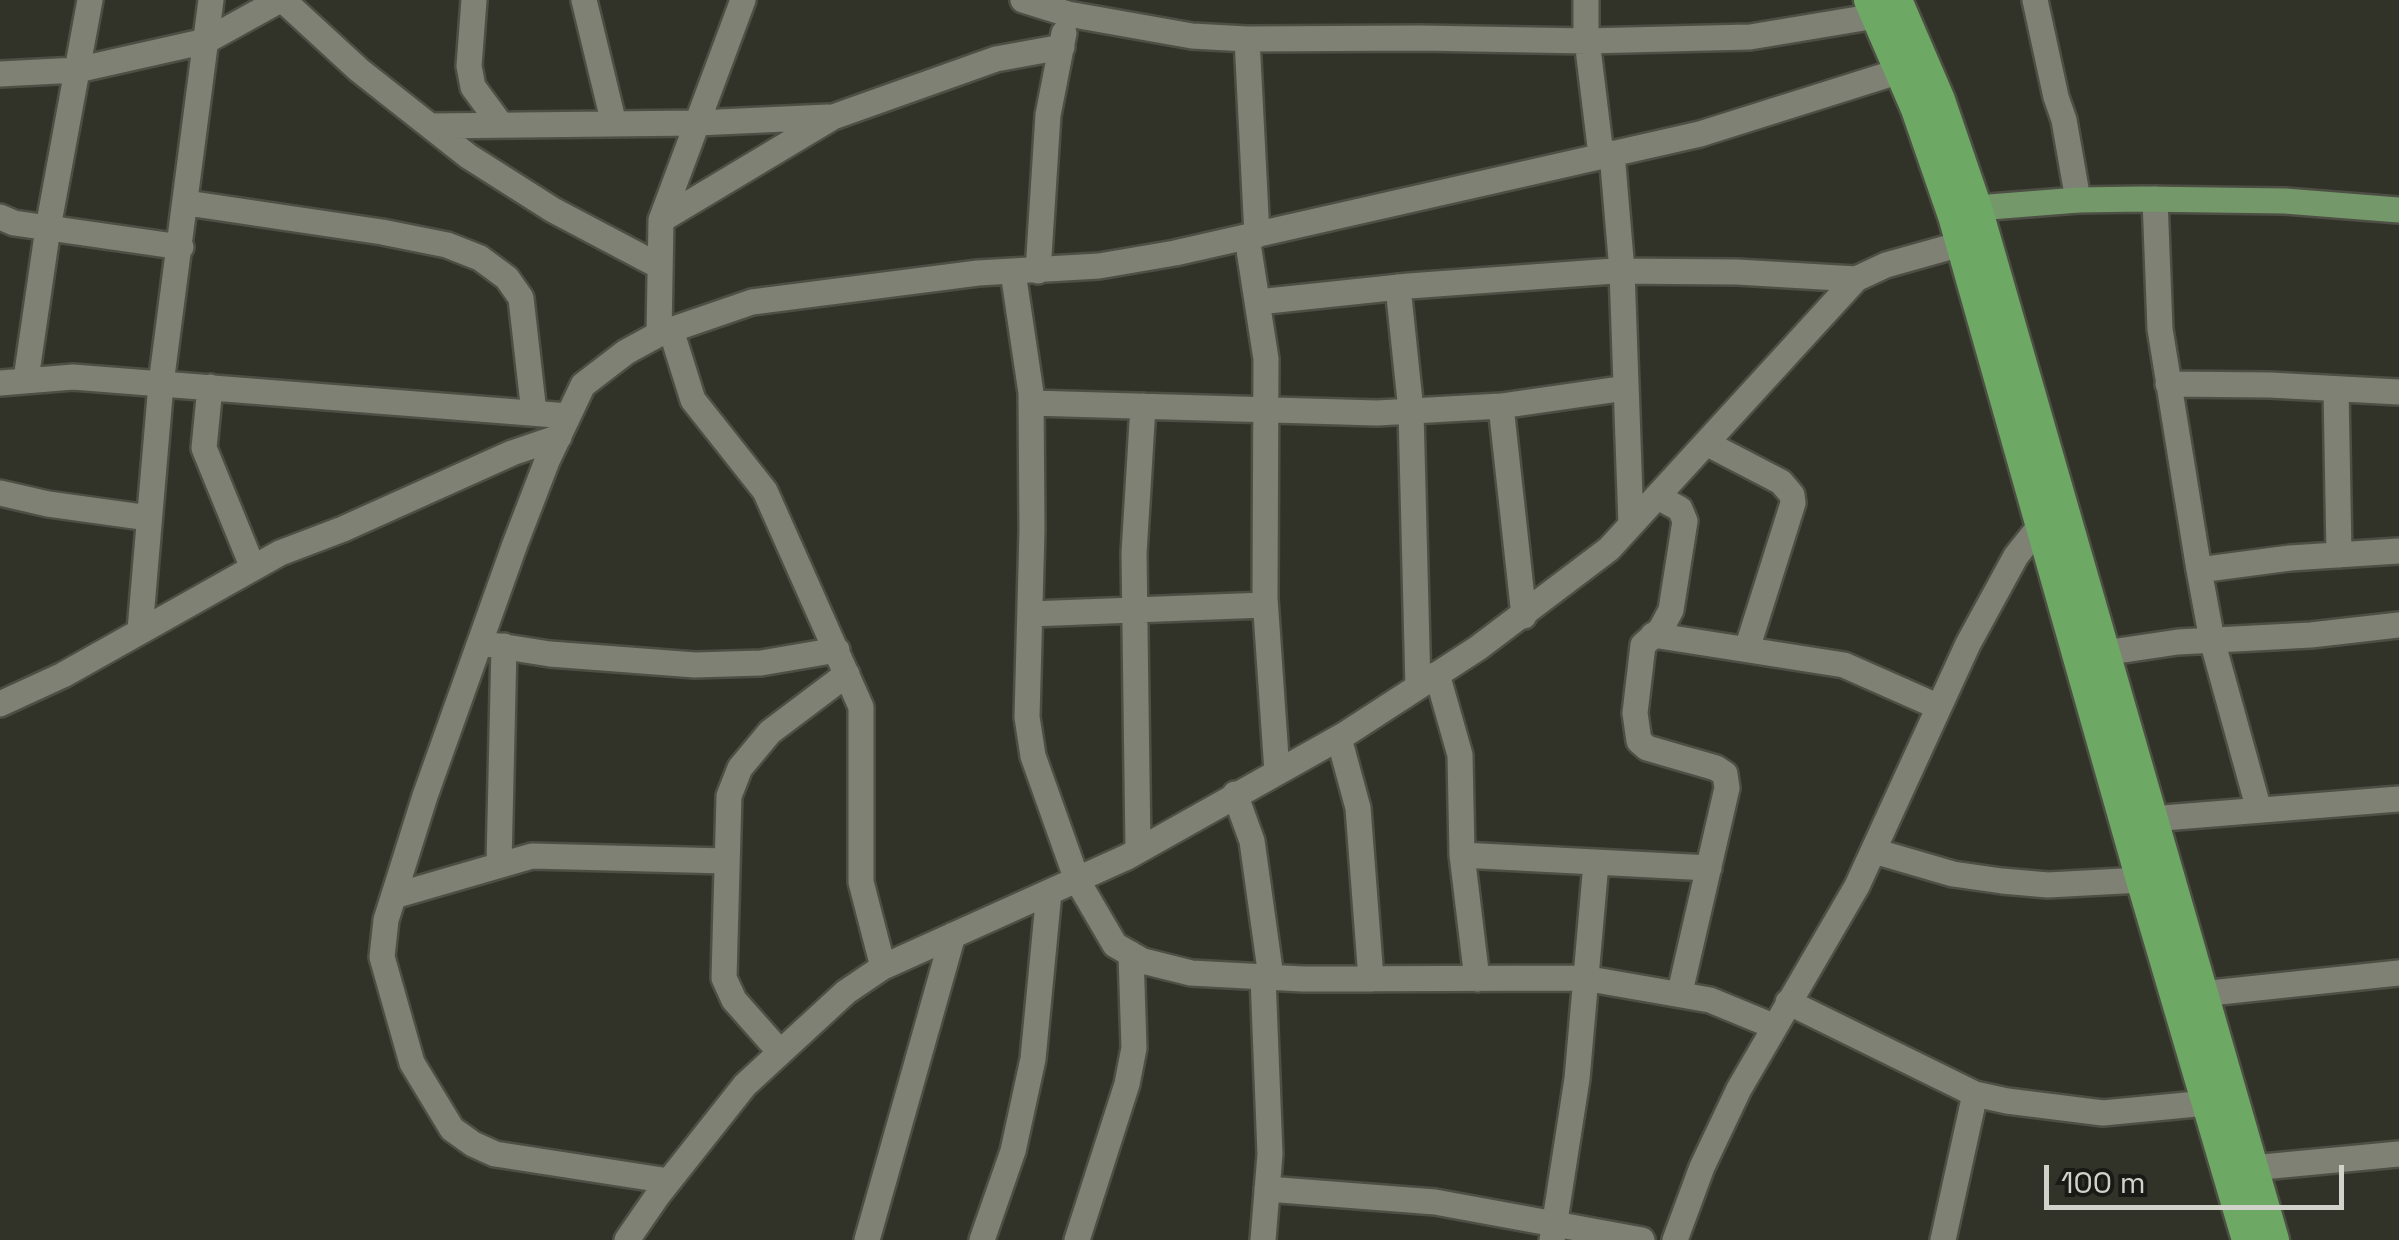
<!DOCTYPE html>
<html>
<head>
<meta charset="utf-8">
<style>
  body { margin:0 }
  #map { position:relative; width:2399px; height:1240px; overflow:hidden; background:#313328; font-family:"Space Grotesk",sans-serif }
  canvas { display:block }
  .scale { position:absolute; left:2044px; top:1165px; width:300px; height:45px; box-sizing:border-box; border:5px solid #d1d3cb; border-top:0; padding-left:12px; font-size:30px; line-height:35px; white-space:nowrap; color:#d1d3cb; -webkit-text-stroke:8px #191a15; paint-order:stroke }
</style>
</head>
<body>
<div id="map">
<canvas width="2399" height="1240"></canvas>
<div class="scale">100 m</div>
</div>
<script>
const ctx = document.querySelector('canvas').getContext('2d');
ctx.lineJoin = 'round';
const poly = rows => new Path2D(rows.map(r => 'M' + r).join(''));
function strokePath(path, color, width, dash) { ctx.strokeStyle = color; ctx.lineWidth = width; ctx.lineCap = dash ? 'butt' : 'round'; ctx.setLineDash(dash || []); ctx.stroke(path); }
const minor = poly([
  [283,0,359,70,468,156,553,210,659,266],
  [474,0,469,66,473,87,501,125],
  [584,0,614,124],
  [1023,0,1068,14,1192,36,1247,39,1420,38,1587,41,1750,37,1876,16],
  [1586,0,1586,32,1601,155],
  [2035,0,2056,97,2064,120,2078,200],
  [1247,39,1257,235],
  [0,74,77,70,206,41,280,0],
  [431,126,697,123,828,117],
  [1612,153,1622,271,1631,525],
  [2155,199,2160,329,2199,570,2212,640,2259,810],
  [187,203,382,232,447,245,480,258,507,278,521,298,534,413],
  [0,217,14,223,181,247],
  [661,220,833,117,996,59,1062,47],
  [1247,237,1266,359,1265,598,1277,772],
  [1038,271,1048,115,1064,33],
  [1013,272,1031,393,1032,530,1027,717,1033,756,1077,880,1115,945,1143,961,1191,973,1303,979,1584,978,1710,1000,1773,1026],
  [1398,287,1411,411,1418,687],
  [1258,302,1409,286,1614,271,1737,272,1856,279],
  [671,330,693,400,765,491,861,707,861,882,883,967],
  [659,334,661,220,743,0],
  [26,379,48,228,90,0],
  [0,383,73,377,568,416],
  [2168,384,2270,385,2399,392],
  [210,387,204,448,253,568],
  [2336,389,2339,555],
  [1031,403,1377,413,1501,406,1626,388],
  [1501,406,1524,616],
  [1706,443,1781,482,1792,495,1793,503,1747,649],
  [0,493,48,504,149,518],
  [1658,497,1680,509,1685,521,1671,610,1661,629,1643,645,1635,713,1639,741,1647,748,1716,768,1725,774,1727,788,1680,992],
  [2199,570,2290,558,2399,551],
  [1030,614,1265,605],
  [140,630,161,384,211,0],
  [1653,635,1844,665,1939,707],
  [480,643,550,654,695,665,761,663,837,650],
  [2104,653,2178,642,2311,635,2399,625],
  [1437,674,1460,755,1462,855,1477,979],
  [0,704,63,675,280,553,343,529,512,453,559,437],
  [1339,738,1358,808,1371,979],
  [1235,794,1252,841,1271,977],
  [2151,819,2399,799],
  [1138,850,1134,553,1143,406],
  [1874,851,1953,874,2002,881,2048,885,2141,880],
  [1462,855,1709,868],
  [499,864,504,646],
  [394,896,532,856,726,861],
  [1263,977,1270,1154,1263,1240],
  [2201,994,2399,973],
  [1788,1002,1975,1094,2007,1101,2103,1113,2207,1103],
  [780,1052,734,1000,724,978,729,796,740,768,770,732,847,674],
  [2252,1168,2399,1154],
  [669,1181,495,1154,473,1144,452,1129,412,1063,382,957,386,920,425,796,515,544,547,461,583,385,626,352,659,334,752,302,978,273,1099,266,1175,253,1700,134,1900,71],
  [1267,1189,1435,1202,1642,1240],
  [627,1240,658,1195,745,1085,846,992,883,967,1127,857,1344,735,1478,648,1609,549,1856,279,1886,265,1961,244],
  [867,1240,953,935],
  [982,1240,1013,1151,1033,1059,1049,892],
  [1077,1240,1127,1084,1134,1048,1131,954],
  [1552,1240,1577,1079,1596,863],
  [1675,1240,1702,1167,1739,1089,1857,886,1968,644,2016,556,2040,526],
  [1943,1240,1975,1094]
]);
const major = poly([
  [1977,208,2078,200,2142,199,2285,201,2399,210]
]);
const highway = poly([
  [1869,0,1916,109,1953,216,2141,880,2247,1240],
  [1897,0,1940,100,1977,208,2274,1240]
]);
strokePath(minor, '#4d4f44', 30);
strokePath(major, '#4d4f44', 30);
strokePath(highway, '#4d4f44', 35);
strokePath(minor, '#7e8174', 25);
strokePath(major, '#74986a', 25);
strokePath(highway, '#6da864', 30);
</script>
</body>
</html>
